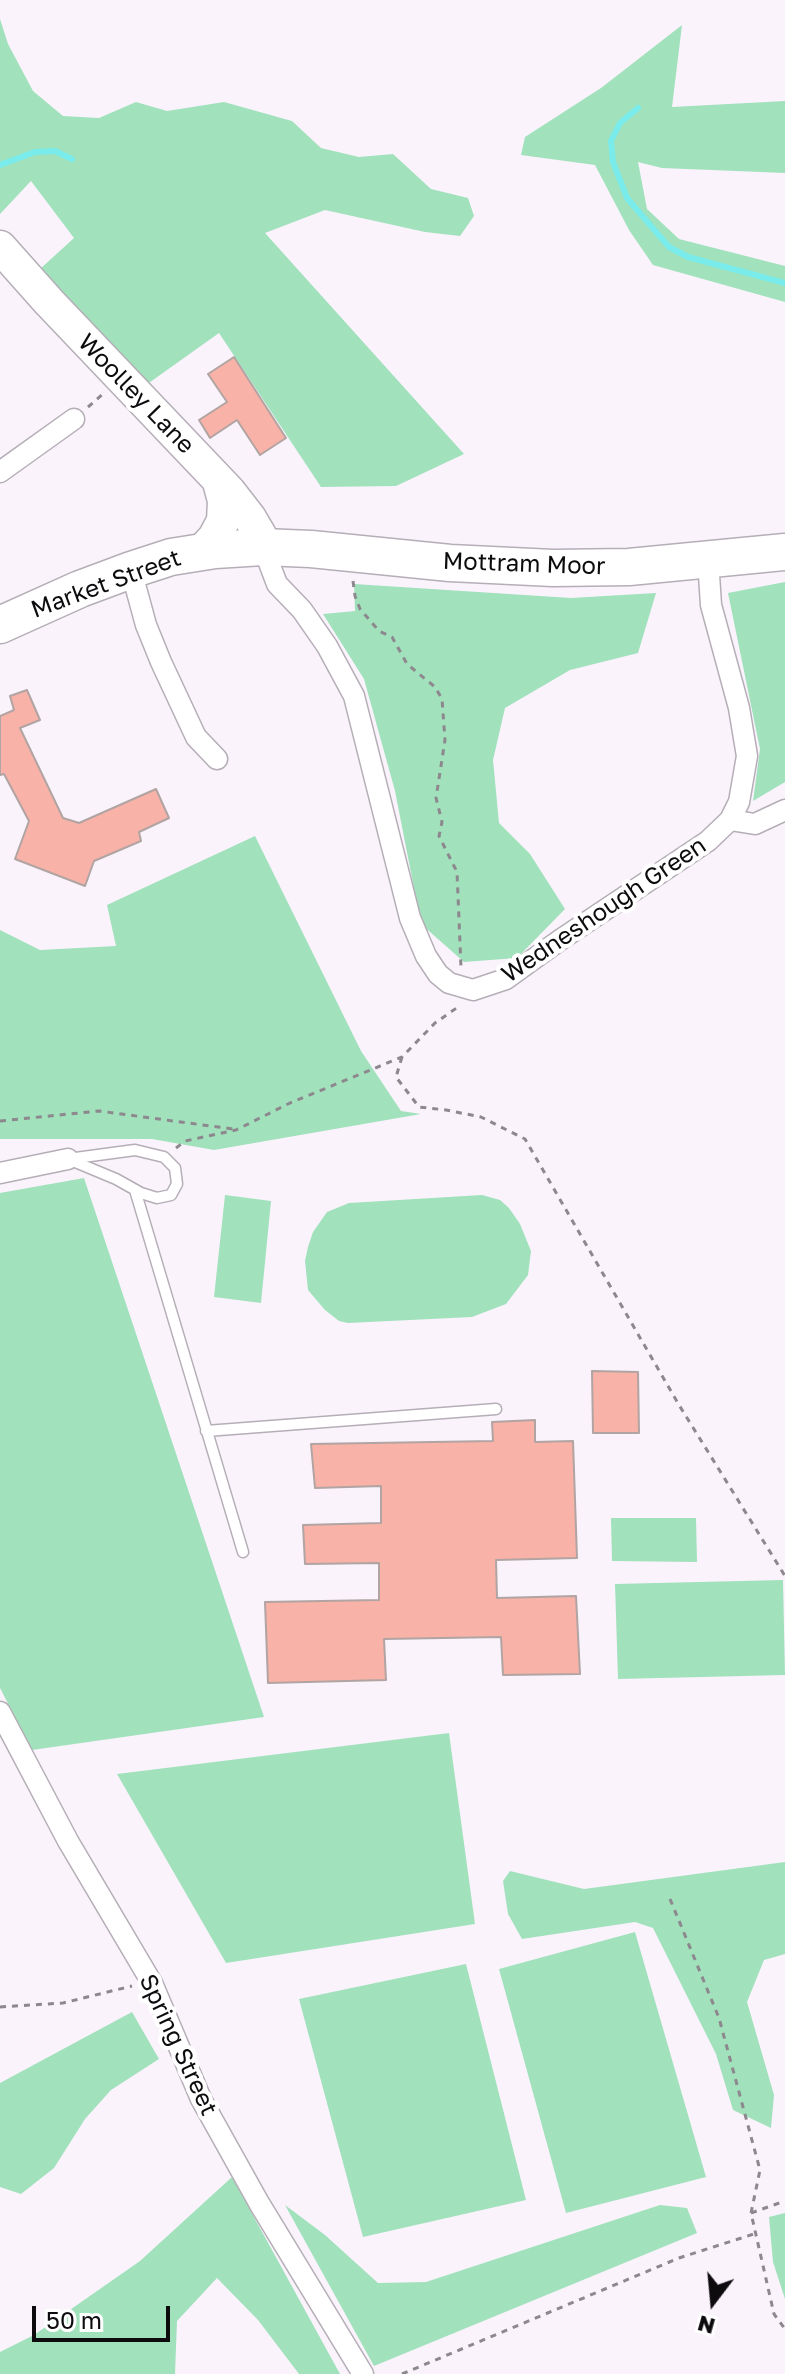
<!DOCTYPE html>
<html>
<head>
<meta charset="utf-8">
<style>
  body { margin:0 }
  #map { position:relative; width:785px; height:2374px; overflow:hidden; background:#faf3fc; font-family:"Golos Text",sans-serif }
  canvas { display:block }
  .north { position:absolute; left:673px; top:2262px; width:80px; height:80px; -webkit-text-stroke:6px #fff; paint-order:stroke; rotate:196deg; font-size:22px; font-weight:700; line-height:32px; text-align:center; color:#0d0b0e }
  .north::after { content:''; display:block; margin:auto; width:28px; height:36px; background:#0d0b0e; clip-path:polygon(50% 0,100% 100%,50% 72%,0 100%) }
  .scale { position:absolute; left:32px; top:2306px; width:138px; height:36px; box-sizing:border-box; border:4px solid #0d0b0e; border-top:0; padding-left:10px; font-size:24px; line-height:28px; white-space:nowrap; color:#0d0b0e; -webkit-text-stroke:6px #fff; paint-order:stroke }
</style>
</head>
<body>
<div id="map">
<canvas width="785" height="2374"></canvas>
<div class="north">N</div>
<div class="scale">50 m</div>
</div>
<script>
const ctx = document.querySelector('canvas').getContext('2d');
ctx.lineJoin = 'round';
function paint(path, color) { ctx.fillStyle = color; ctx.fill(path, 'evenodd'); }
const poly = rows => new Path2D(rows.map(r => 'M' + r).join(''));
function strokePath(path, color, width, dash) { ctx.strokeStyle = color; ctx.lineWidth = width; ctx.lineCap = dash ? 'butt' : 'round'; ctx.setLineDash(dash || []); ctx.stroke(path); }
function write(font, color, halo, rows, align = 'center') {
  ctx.font = font + ' "Golos Text",sans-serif'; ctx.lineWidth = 8; ctx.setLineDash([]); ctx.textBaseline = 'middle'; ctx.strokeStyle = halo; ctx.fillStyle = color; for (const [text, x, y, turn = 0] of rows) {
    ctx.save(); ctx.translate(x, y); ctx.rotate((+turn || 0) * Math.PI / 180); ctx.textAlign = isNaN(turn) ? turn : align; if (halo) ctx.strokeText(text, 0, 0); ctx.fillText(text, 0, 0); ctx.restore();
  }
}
paint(poly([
  [0,19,8,44,33,91,63,116,99,118,136,102,167,111,224,102,292,121,321,148,359,157,393,154,431,189,468,198,474,216,460,236,425,232,325,210,265,233,464,454,396,486,321,487,219,333,146,385,40,269,74,238,31,181,0,214],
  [682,25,672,107,785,101,785,173,662,168,638,162,647,209,679,239,785,266,785,302,653,265,629,230,595,165,521,155,525,137,601,88],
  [785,582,785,782,753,801,760,749,728,593],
  [354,584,571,598,656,593,638,653,570,670,505,708,493,760,499,823,530,854,565,909,517,958,464,962,421,924,395,791,364,679,323,614,355,611],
  [255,836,361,1051,401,1111,421,1114,214,1150,152,1139,0,1139,0,930,40,950,116,946,107,905],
  [84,1178,264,1717,32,1750,0,1688,0,1193],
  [225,1195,271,1201,261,1303,214,1297],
  [482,1195,500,1200,509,1208,520,1224,531,1251,528,1275,506,1304,472,1317,348,1323,339,1321,325,1310,308,1290,305,1261,308,1247,313,1232,327,1212,349,1203],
  [611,1518,696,1518,697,1562,612,1561],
  [783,1580,785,1675,618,1679,615,1584],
  [449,1733,475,1924,226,1963,117,1774],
  [785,1862,785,1954,764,1960,747,2002,774,2095,771,2128,733,2110,716,2054,653,1928,635,1922,522,1939,508,1914,503,1881,510,1871,584,1889],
  [635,1932,706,2177,566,2213,499,1969],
  [466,1964,526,2200,363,2237,299,1999],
  [132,2012,159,2059,111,2090,85,2119,54,2168,21,2194,0,2187,0,2083],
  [232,2177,340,2374,299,2374,258,2320,217,2278,177,2321,175,2374,0,2374,0,2352,34,2335,140,2261],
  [285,2205,325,2235,378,2283,426,2282,660,2205,687,2208,697,2233,374,2366],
  [785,2213,785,2299,773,2262,769,2217]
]), '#a1e1bc');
strokePath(poly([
  [638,108,620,123,611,141,613,162,627,198,669,247,688,257,785,283],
  [0,165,35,152,55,151,72,159]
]), '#78ebea', 6);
const building = poly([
  [234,357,286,438,260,455,237,420,210,438,199,420,227,402,208,374,234,357],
  [27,690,40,720,20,728,63,818,79,823,156,789,169,818,139,832,141,841,94,861,85,886,15,859,29,821,4,774,0,775,0,716,14,710,10,696,27,690],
  [592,1371,638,1372,639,1433,593,1433,592,1371],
  [535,1420,535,1442,573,1441,577,1558,496,1560,497,1598,576,1596,580,1674,503,1675,501,1637,384,1639,386,1680,268,1683,265,1602,379,1600,379,1563,305,1564,303,1525,381,1523,381,1486,315,1488,311,1444,493,1441,492,1422,535,1420]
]);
paint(building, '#f8b2a7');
strokePath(building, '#b1a4a2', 2);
const lane = poly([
  [135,1150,164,1157,175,1168,177,1184,171,1195,157,1198,141,1193,116,1179,68,1159,135,1150],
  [135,1190,243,1552],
  [206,1431,496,1409]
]);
const street = poly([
  [0,472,74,419],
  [263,547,277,584,302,610,327,646,354,696,410,918,426,956,438,974,449,983,473,990,506,979,560,940,708,841,730,820,739,802,747,756,739,708,711,605,708,560],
  [131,570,146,625,161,662,196,737,217,759],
  [730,820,755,824,785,810],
  [0,1173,68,1159],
  [0,1712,68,1841,152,1983,201,2099,259,2203,363,2374]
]);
const primary = poly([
  [0,247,49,302,229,491,250,518,260,535,263,547],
  [201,552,214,538,223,521,224,501,219,482]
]);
const highway = poly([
  [0,625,80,589,131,570,171,557,215,550,263,547,311,549,450,563,553,568,629,567,785,552]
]);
strokePath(lane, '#b5aeb7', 13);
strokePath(street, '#b5aeb7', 23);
strokePath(primary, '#b5aeb7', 35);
strokePath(highway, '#b5aeb7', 39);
strokePath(poly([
  [88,407,104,393],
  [353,581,355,596,360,609,379,631,392,637,407,664,435,687,442,699,445,740,436,798,442,822,439,836,457,872,461,967],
  [402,1057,396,1077,419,1107,446,1110,481,1117,525,1139,679,1405,785,1576],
  [0,1121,99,1111,233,1129],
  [176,1148,185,1141,236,1130,290,1103,402,1057,435,1023,458,1007],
  [670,1899,719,2018,760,2170,751,2213,774,2314,785,2329],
  [0,2007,63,2003,132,1986],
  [751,2213,785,2201],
  [402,2374,679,2258,757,2233]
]), '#8d888e', 3, [6, 6]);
strokePath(lane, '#fff', 10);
strokePath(street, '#fff', 20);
strokePath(primary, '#fff', 32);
strokePath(highway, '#fff', 36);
write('24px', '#0d0b0e', '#fff', [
  ["Woolley Lane",136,394,46],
  ["Mottram Moor",524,564,2],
  ["Market Street",106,584,-20],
  ["Wedneshough Green",604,910,-34],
  ["Spring Street",178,2045,65]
]);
</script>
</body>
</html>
